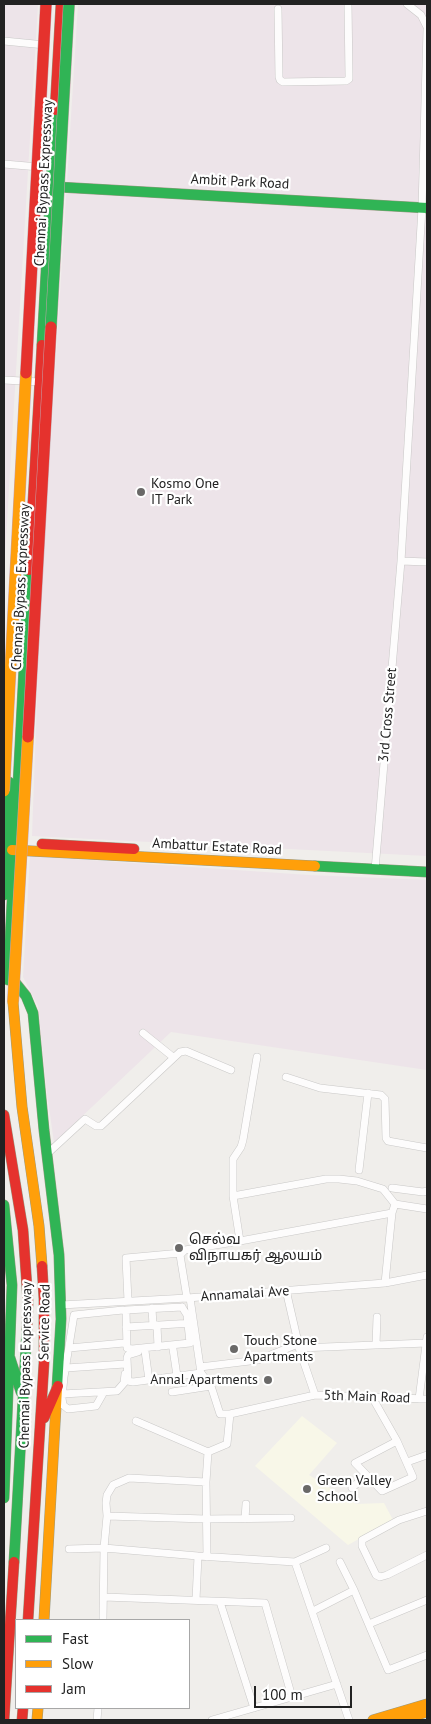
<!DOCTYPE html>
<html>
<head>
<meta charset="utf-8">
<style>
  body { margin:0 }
  #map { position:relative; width:431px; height:1724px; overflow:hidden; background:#f0eeeb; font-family:"PT Sans",sans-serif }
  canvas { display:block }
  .frame { position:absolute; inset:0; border:5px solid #222; pointer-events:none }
  .legend { position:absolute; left:15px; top:1619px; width:175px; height:90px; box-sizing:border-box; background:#fff; border:1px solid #a7a7a7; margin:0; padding:6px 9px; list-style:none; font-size:15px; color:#222 }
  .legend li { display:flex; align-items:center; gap:10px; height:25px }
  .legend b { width:25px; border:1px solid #a7a7a7 }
  .scale { position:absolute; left:254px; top:1686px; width:98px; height:22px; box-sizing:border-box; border:2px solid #222; border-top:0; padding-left:6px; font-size:15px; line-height:18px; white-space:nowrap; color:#222; -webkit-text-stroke:4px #fff; paint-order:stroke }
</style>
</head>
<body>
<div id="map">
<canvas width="431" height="1724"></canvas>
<div class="frame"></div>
<ul class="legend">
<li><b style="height:6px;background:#30b455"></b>Fast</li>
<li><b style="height:6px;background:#ff9f0a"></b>Slow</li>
<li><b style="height:6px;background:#e5322d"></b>Jam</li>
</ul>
<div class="scale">100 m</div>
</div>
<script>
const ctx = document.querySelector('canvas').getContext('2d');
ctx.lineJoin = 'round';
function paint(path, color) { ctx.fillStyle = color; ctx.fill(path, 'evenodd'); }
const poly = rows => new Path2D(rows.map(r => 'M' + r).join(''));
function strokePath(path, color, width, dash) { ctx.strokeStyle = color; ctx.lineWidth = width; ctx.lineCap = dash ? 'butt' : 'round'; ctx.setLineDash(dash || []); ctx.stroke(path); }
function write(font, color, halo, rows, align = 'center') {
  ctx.font = font + ' "PT Sans","Noto Sans Tamil",sans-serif'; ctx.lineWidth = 4.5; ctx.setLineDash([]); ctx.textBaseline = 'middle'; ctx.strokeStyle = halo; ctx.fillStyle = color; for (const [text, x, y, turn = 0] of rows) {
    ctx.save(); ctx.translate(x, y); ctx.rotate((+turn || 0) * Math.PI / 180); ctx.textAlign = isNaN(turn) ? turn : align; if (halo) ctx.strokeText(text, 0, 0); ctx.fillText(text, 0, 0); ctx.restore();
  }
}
paint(poly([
  [4,4,38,4,4,572],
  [78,4,427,4,427,856,32,836,40,615],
  [30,856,309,875,427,880,427,1070,171,1032,54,1143,47,1093,38,1006,23,977]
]), '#ede4e9');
paint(poly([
  [302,1416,337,1443,309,1475,356,1504,384,1503,393,1520,348,1545,255,1466]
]), '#f8f7e8');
const street = poly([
  [407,4,421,15,427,27],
  [278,9,279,77,280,80,283,82,346,81,349,79,349,76,348,4],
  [4,41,45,45],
  [4,164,39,167],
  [4,380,40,382],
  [401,561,427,562],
  [375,870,401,561,422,208,427,30],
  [143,1033,173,1057],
  [286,1077,320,1088,381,1095,385,1099,386,1138,388,1141,427,1148],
  [47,1154,85,1119,96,1126,101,1126,180,1052,186,1051,231,1070],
  [359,1170,368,1093],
  [392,1188,423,1192,427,1191],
  [233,1196,233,1159,241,1147,243,1140,257,1057],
  [240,1241,233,1196,326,1179,339,1179,357,1181,383,1189,395,1204],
  [385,1283,392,1213],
  [286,1290,300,1351,315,1395],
  [187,1298,180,1255,185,1250,240,1241,392,1213,395,1204,427,1209],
  [190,1298,201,1373,211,1386,220,1414,230,1414,315,1395,427,1399],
  [128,1301,126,1258,181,1253],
  [61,1305,187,1298,385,1283,427,1275],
  [182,1307,187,1315,190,1343,132,1349,127,1348,126,1310,182,1307],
  [152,1308,153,1326],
  [157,1325,158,1347],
  [126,1327,193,1323],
  [376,1345,377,1317],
  [69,1348,124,1343],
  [299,1348,427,1343],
  [173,1349,177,1376],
  [145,1351,149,1380],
  [138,1352,128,1355,127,1358,128,1381,133,1382,201,1373],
  [200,1367,258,1360,298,1344],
  [66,1368,125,1364],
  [104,1392,96,1406,68,1409,63,1405,62,1398,64,1377,74,1315,123,1310],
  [172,1392,211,1386],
  [62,1394,117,1391,124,1383,125,1374],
  [372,1397,397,1441,413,1477,382,1491,355,1463,397,1441],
  [419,1399,427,1337],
  [136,1421,208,1452],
  [407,1462,427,1455],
  [352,1488,366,1475],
  [427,1511,399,1520,362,1540,362,1546,376,1575,380,1577,387,1575,427,1555],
  [107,1516,206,1519,291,1518],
  [245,1519,246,1504],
  [69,1549,104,1548,198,1556,295,1562,349,1720],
  [207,1557,206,1482,208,1452,227,1444,230,1414],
  [295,1562,326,1548],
  [340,1562,354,1590],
  [104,1597,265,1603,292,1697],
  [196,1600,198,1556],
  [220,1602,254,1708],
  [313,1611,354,1590,388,1670,427,1655],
  [103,1620,104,1548,107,1516,106,1503,107,1495,113,1485,129,1478,206,1482],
  [369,1624,427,1600],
  [97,1720,98,1708],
  [212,1720,337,1684]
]);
const fast = poly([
  [41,186,427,208],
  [42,345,55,110],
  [315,866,427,872],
  [4,895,9,782],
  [8,980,29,570],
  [12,981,14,981,26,996,33,1013,44,1130,59,1255,61,1319,57,1388],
  [4,1205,12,1285,4,1498],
  [10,1358,21,1392],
  [14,1562,27,1328]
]);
const slow = poly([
  [12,850,315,866],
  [13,1002,22,1107,39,1226,42,1266],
  [44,1620,57,1388],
  [37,1720,38,1708],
  [373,1720,427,1704],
  [400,1720,427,1712]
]);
const jam = poly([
  [55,110,61,4],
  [29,570,42,345],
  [42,844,134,849],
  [4,1115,23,1230,28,1302,27,1328],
  [44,1418,58,1386],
  [28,1620,44,1363,44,1299,42,1266],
  [4,1720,14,1562],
  [22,1720,23,1708]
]);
strokePath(street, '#c9c8c7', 8);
strokePath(fast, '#999a82', 11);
strokePath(slow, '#999a82', 11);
strokePath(jam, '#999a82', 11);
strokePath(street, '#fdfcfc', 7);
strokePath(fast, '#30b455', 10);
strokePath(slow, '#ff9f0a', 10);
strokePath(jam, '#e5322d', 10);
const fastBridge = poly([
  [51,327,69,4]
]);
const slowBridge = poly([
  [4,791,26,373],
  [13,1002,28,737]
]);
const jamBridge = poly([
  [26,373,46,4],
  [28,737,51,327]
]);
strokePath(fastBridge, '#c5a2ac', 12, []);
strokePath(slowBridge, '#c5a2ac', 12, []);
strokePath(jamBridge, '#c5a2ac', 12, []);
strokePath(fastBridge, '#30b455', 11);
strokePath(slowBridge, '#ff9f0a', 11);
strokePath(jamBridge, '#e5322d', 11);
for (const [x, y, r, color] of [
  [141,492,5,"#6a6968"],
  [179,1248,5,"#6a6968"],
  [234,1349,5,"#6a6968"],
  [268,1380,5,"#6a6968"],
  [307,1489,5,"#6a6968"]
]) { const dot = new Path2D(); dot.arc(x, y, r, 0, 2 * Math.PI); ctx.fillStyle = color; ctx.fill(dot); strokePath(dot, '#fff', 2); }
write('14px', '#222', '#fff', [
  ["Ambit Park Road",240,182,3],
  ["Chennai Bypass Expressway",44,183,-87],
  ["Chennai Bypass Expressway",21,587,-87],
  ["3rd Cross Street",388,715,-85],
  ["Ambattur Estate Road",217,847,3],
  ["Annamalai Ave",245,1294,-4],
  ["Service Road",45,1322,-89],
  ["Chennai Bypass Expressway",26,1365,-89],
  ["5th Main Road",367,1397,2]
]);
write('14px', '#222', '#fff', [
  ["Kosmo One",151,484],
  ["IT Park",151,500],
  ["செல்வ",189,1240],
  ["விநாயகர் ஆலயம்",189,1256],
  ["Touch Stone",244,1341],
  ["Apartments",244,1357],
  ["Annal Apartments",258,1380,"right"],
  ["Green Valley",317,1481],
  ["School",317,1497]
], 'left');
</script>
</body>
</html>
